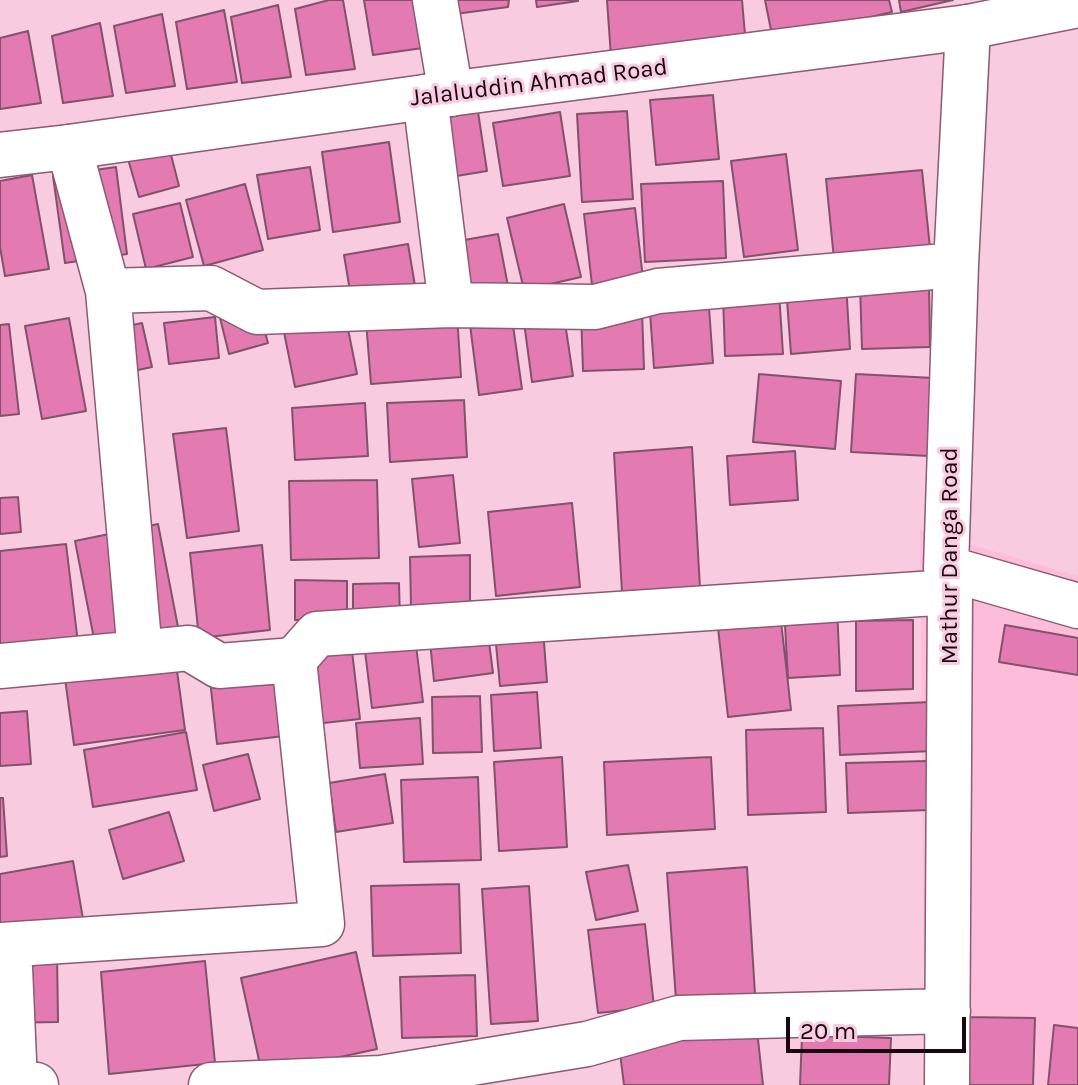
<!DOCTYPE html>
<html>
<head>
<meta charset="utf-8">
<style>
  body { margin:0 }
  #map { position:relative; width:1078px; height:1085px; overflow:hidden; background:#f9cbe0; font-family:Karla,sans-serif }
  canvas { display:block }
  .scale { position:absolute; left:786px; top:1017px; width:180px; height:36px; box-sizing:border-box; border:4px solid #180610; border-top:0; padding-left:10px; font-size:24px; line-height:28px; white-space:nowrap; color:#180610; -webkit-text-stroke:6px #f9cbe0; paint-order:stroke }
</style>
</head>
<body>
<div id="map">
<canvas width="1078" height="1085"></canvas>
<div class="scale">20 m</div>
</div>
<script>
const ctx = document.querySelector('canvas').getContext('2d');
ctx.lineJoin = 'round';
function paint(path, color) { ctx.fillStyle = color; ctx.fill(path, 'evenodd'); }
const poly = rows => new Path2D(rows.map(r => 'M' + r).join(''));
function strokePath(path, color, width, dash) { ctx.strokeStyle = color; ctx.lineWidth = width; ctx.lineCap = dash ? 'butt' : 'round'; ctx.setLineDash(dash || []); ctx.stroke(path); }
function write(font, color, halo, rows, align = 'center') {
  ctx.font = font + ' Karla,sans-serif'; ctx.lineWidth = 6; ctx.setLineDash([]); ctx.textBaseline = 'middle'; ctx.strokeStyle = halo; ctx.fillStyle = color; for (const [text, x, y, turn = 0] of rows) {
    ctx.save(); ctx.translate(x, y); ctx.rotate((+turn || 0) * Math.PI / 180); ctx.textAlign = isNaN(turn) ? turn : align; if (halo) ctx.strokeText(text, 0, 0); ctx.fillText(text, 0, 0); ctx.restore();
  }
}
paint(poly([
  [920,530,1078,576,1078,1085,925,1085]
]), '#fcbcda');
const building = poly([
  [329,0,343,0,355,69,306,75,295,9,329,0],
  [364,0,415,0,423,48,373,55,364,0],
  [453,0,509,0,508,7,455,14,453,0],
  [536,0,578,0,578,1,537,7,536,0],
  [607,0,742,0,746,46,611,57,607,0],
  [765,0,889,0,892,12,773,40,765,0],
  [899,0,953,0,901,12,899,0],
  [278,5,291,77,242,83,231,17,278,5],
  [224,10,237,82,187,89,176,22,224,10],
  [162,14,175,86,126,93,114,26,162,14],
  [100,23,113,96,63,103,52,36,100,23],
  [28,31,41,103,0,109,0,38,28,31],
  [713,95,719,159,656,165,650,100,713,95],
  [627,111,633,199,582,202,577,114,627,111],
  [478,112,487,171,420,182,411,122,478,112],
  [560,112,570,176,503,186,493,123,560,112],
  [389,142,400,222,333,232,322,152,389,142],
  [169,147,179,186,139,197,128,159,169,147],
  [786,154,798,250,744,257,731,161,786,154],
  [116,167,127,254,65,263,53,176,116,167],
  [310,167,320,230,268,239,257,175,310,167],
  [922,170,930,248,834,259,826,179,922,170],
  [32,175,49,269,5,276,0,247,0,181,32,175],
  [723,181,726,258,645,262,641,184,723,181],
  [245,184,263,250,204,266,186,200,245,184],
  [180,203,193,257,146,269,133,214,180,203],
  [564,204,581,277,524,290,507,218,564,204],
  [635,208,643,279,592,285,584,214,635,208],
  [498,234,508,286,434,299,425,247,498,234],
  [408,244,417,298,353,309,344,255,408,244],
  [846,283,850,349,791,354,786,287,846,283],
  [929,283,930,347,862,349,860,284,929,283],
  [779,292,783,354,725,356,723,295,779,292],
  [708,294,713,363,654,368,649,298,708,294],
  [258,307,268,343,229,354,220,318,258,307],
  [344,309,357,374,295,387,282,322,344,309],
  [642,310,644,369,583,371,581,312,642,310],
  [511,311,522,389,479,395,469,317,511,311],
  [457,314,461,377,371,384,366,321,457,314],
  [564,316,573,376,532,382,524,322,564,316],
  [215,317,219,358,169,364,164,323,215,317],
  [69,318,86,411,42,419,25,326,69,318],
  [142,323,152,367,110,376,100,332,142,323],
  [9,324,19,414,0,416,0,325,9,324],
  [759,374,841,381,835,449,753,442,759,374],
  [856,374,934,378,929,456,851,452,856,374],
  [464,400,467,457,390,462,387,403,464,400],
  [365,403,368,456,295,460,292,408,365,403],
  [226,428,239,531,187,538,173,434,226,428],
  [692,447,700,588,622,592,614,453,692,447],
  [795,451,798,500,730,505,727,456,795,451],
  [453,475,460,543,419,547,412,479,453,475],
  [377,480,379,558,291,560,289,481,377,480],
  [18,497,21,532,0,534,0,498,18,497],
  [572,503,580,587,496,596,488,512,572,503],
  [158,524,178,627,95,644,75,541,158,524],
  [66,544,78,643,0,652,0,551,66,544],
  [262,545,270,630,199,638,190,553,262,545],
  [470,555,470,606,411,607,410,557,470,555],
  [295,580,347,581,347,619,295,620,295,580],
  [399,583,400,620,353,621,353,584,399,583],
  [837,606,840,675,788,678,784,608,837,606],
  [913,620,913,689,856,691,856,621,913,620],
  [781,621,791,710,728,717,718,628,781,621],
  [1005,625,1078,638,1078,675,999,662,1005,625],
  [543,629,547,682,500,686,495,634,543,629],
  [488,634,493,673,434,681,430,642,488,634],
  [415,637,423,702,372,708,364,643,415,637],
  [352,651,360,719,314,724,306,656,352,651],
  [175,656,185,730,74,745,64,671,175,656],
  [277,673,284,736,217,744,210,680,277,673],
  [537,692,541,748,494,751,491,695,537,692],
  [480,696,482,752,433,753,432,697,480,696],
  [931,702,933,751,840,755,838,706,931,702],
  [27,711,31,764,0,766,0,713,27,711],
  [420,718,423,764,360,768,356,723,420,718],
  [823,728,826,812,748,815,746,730,823,728],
  [186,732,197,790,93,807,84,750,186,732],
  [248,754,260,799,214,811,203,765,248,754],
  [562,757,567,847,499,851,494,762,562,757],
  [711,757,715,829,607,835,604,762,711,757],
  [928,761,929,810,848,813,846,763,928,761],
  [385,774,393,823,336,832,329,783,385,774],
  [478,777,481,860,404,862,401,780,478,777],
  [0,798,3,798,7,856,0,857,0,798],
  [169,812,184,861,123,879,109,830,169,812],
  [73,861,83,919,0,934,0,874,73,861],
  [628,865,638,911,596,920,586,872,628,865],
  [747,867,755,994,676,1000,667,873,747,867],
  [459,884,461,953,373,956,371,886,459,884],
  [529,886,538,1021,491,1024,482,889,529,886],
  [645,924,654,1007,598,1013,588,930,645,924],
  [57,951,58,1022,0,1023,0,953,57,951],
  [356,952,377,1049,262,1074,241,978,356,952],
  [205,961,215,1063,109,1074,101,972,205,961],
  [475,975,477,1036,402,1038,400,977,475,975],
  [965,1017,1035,1018,1033,1085,963,1085,965,1017],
  [756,1021,763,1085,624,1085,618,1037,756,1021],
  [1054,1025,1078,1028,1078,1085,1048,1085,1054,1025],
  [802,1035,891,1038,889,1085,800,1085,802,1035]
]);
paint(building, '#e37bb2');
strokePath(building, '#82516a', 2);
const minor = poly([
  [435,0,451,94],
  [425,97,451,305],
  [108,291,211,288,257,312,451,305,595,307,658,291,956,265],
  [946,568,1078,606],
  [140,653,189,648,219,666,294,660,317,634,950,592],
  [0,666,140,653,108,291,69,147],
  [0,945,322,924,294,660],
  [9,945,15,1083,36,1085],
  [211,1085,381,1078,587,1044,679,1018,948,1011],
  [947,1085,950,592,946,568,956,265,968,27]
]);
const tertiary = poly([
  [0,155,69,147,425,97,968,27,1078,5]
]);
strokePath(minor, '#8b5a73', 47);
strokePath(tertiary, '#8b5a73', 47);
strokePath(minor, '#fff', 44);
strokePath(tertiary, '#fff', 44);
write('24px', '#180610', '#f9cbe0', [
  ["Jalaluddin Ahmad Road",539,83,-7],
  ["Mathur Danga Road",950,556,-90]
]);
</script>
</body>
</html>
